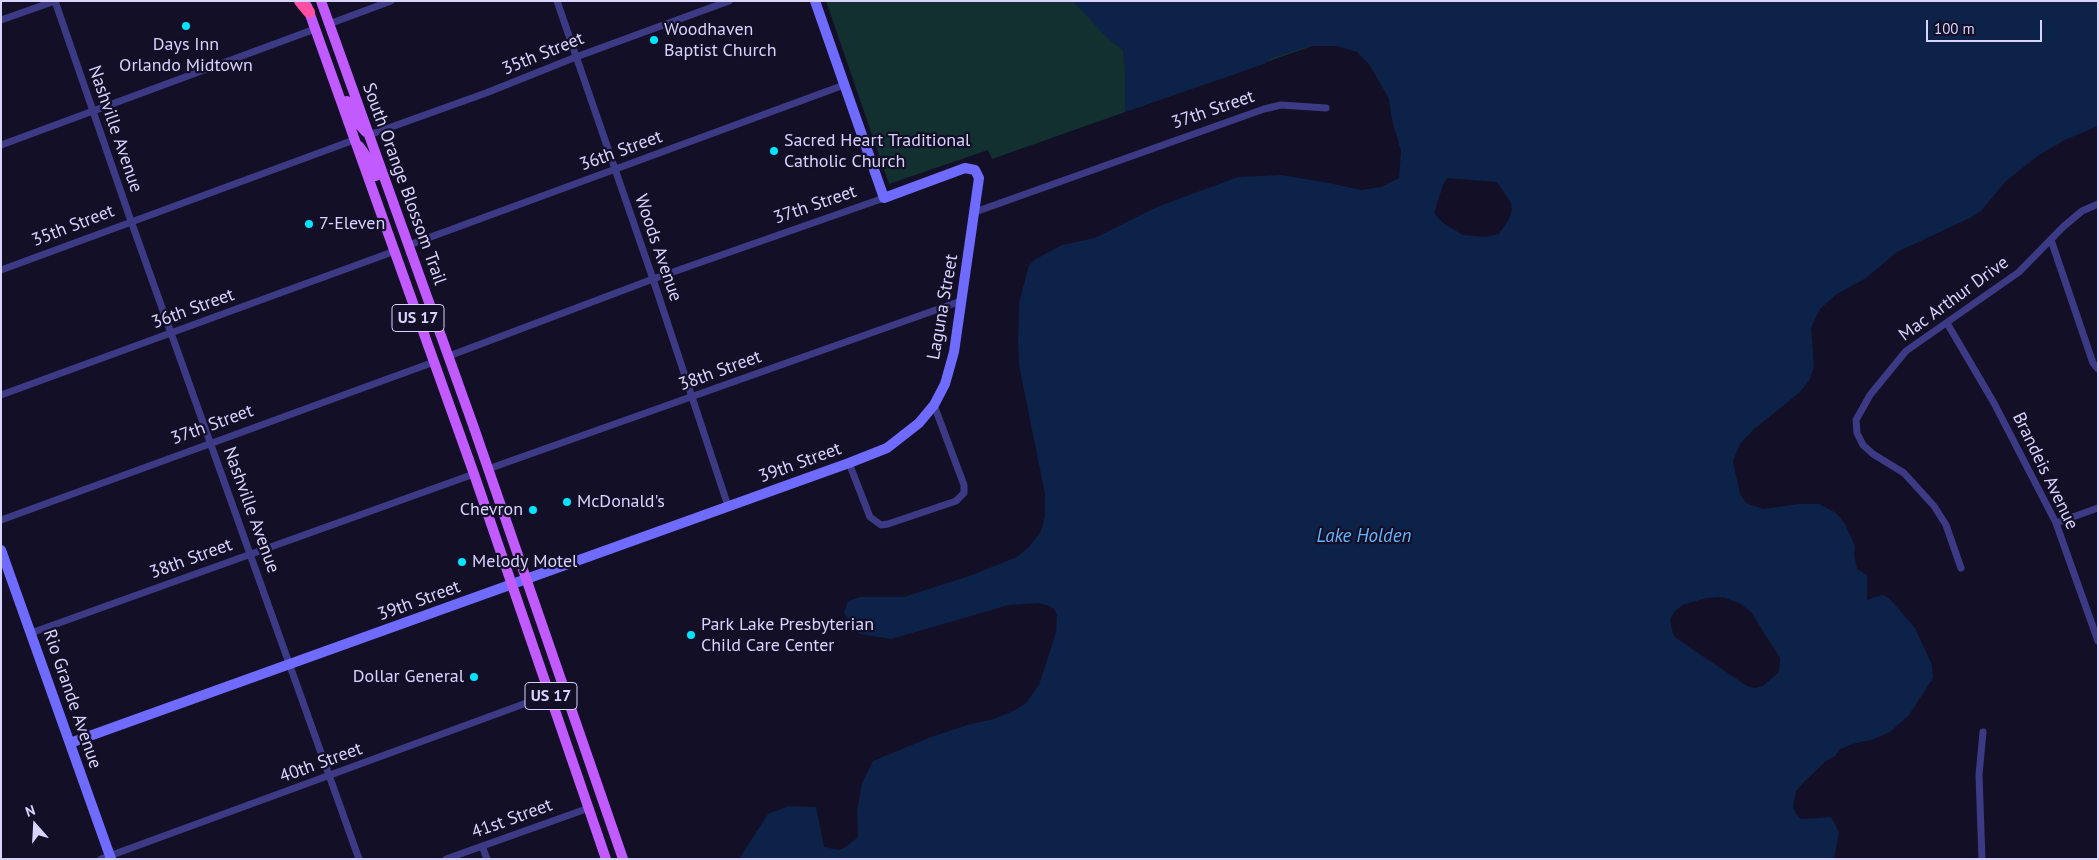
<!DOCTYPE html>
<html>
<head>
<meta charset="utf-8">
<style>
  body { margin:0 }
  #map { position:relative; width:2099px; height:860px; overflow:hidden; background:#130f26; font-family:"PT Sans",sans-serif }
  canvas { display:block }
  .frame { position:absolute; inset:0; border:2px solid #d9d4ff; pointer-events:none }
  .north { position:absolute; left:10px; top:800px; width:50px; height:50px; -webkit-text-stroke:4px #130f26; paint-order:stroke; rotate:341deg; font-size:14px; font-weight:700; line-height:20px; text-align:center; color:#d9d4ff }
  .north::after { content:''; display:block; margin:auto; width:18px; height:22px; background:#d9d4ff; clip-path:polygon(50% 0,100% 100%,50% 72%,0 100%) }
  .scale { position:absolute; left:1926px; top:20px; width:116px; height:22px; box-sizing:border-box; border:2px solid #d9d4ff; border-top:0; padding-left:6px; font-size:15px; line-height:18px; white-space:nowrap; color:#d9d4ff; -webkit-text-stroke:4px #130f26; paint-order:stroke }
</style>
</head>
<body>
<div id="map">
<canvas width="2099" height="860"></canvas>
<div class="frame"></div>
<div class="north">N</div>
<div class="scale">100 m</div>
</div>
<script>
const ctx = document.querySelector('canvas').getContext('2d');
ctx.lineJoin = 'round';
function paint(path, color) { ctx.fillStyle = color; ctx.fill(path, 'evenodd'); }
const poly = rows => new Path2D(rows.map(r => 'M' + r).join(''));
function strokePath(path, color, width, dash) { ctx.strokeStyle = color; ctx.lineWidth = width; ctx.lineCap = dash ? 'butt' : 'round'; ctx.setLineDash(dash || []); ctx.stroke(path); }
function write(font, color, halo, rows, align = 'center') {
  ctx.font = font + ' "PT Sans",sans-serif'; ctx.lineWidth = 4.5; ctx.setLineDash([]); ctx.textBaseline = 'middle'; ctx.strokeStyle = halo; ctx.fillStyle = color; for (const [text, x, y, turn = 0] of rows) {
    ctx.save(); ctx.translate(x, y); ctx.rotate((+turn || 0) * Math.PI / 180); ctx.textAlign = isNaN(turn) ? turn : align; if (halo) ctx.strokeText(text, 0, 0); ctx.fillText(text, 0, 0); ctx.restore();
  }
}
paint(poly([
  [826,1,1315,1,1329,40,992,159,988,150,889,184]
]), '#12302f');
paint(poly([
  [1073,1,2098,1,2098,126,2065,140,2039,155,2006,181,1981,211,1970,218,1897,252,1866,278,1837,294,1820,309,1811,328,1814,367,1809,381,1799,393,1753,430,1740,444,1733,461,1740,494,1746,503,1763,509,1799,504,1819,504,1836,513,1845,524,1855,546,1854,554,1857,569,1867,575,1867,600,1882,595,1889,598,1915,628,1932,665,1933,678,1909,715,1890,732,1874,739,1853,744,1840,749,1835,756,1826,761,1803,783,1796,791,1793,806,1796,814,1801,819,1831,817,1835,824,1839,833,1834,859,739,859,768,814,789,806,816,807,824,847,839,850,847,846,858,837,857,811,862,783,873,761,931,737,971,724,994,719,1015,710,1026,703,1039,685,1056,632,1057,615,1054,609,1049,606,1039,603,1009,605,891,639,860,634,852,628,844,612,848,601,859,597,904,597,972,575,1017,557,1029,547,1041,531,1045,516,1045,494,1019,365,1018,340,1019,303,1029,265,1036,259,1062,245,1095,238,1157,207,1238,177,1281,175,1329,183,1361,190,1381,187,1399,178,1401,151,1392,120,1389,99,1369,64,1357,52,1337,46,1309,46,1272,58,1264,64,1244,71,1125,112,1125,72,1123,50,1108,39],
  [1447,178,1497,182,1511,203,1512,210,1509,219,1499,234,1486,237,1463,235,1443,223,1434,213,1443,185],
  [1722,597,1739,603,1751,612,1780,658,1779,672,1763,686,1755,688,1747,686,1676,638,1673,634,1670,619,1675,611,1683,605,1706,598]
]), '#0c2248');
strokePath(poly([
  [55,1,131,221,359,859],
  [557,1,653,279,728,506],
  [1,20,55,1],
  [329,24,391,1],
  [369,135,486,93,576,57,729,1],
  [1,145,315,29],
  [975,212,1264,109,1281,105,1326,108],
  [2051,240,2093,363,2098,369],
  [409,245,844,85],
  [1,270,354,140],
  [1947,323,1994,403,2056,523,2098,641],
  [449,356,653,279,884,198],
  [1,395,395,251],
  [849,463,870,517,881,525,888,524,956,501,964,493,964,485,934,405],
  [488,469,961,301],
  [1,520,434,362],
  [2056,523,2098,508],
  [1961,568,1946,525,1934,506,1904,473,1873,454,1863,445,1857,433,1856,420,1870,395,1906,351,2019,272,2063,227,2082,211,2098,204],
  [31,633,474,474],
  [482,846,487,859],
  [101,859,551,694],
  [446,859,589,808],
  [1982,859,1979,775,1983,732]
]), '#3d3a85', 7);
strokePath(poly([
  [1,550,111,859],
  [70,743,849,463,887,448,919,423,934,405,945,384,954,352,979,178,975,170,965,168,884,198,815,1]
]), '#6f6bff', 10);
strokePath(poly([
  [321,1,473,425,623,859],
  [307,6,474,474,606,859],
  [347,101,354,119,366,132],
  [359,146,369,160,376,176]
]), '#c25bff', 10);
strokePath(poly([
  [300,1,309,12]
]), '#ff4fa3', 12);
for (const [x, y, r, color] of [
  [186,26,5,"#00e5ff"],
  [654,40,5,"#00e5ff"],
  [774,151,5,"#00e5ff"],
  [309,224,5,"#00e5ff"],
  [567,502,5,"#00e5ff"],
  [533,510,5,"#00e5ff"],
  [462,562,5,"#00e5ff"],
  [691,635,5,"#00e5ff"],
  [474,677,5,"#00e5ff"]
]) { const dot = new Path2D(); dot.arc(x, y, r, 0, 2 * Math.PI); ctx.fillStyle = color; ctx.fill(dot); strokePath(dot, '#130f26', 2); }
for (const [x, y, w] of [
  [418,318,52],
  [551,696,52]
]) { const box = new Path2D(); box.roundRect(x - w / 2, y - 13.5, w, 27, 4); ctx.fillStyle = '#130f26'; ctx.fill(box); strokePath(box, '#d9d4ff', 1); }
write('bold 16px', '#d9d4ff', null, [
  ["US 17",418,318],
  ["US 17",551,696]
]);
write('18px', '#d9d4ff', '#130f26', [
  ["Woodhaven",664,30],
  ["Baptist Church",664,51],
  ["Days Inn",186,45,"center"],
  ["Orlando Midtown",186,66,"center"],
  ["Sacred Heart Traditional",784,141],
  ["Catholic Church",784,162],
  ["7-Eleven",319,224],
  ["McDonald's",577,502],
  ["Chevron",523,510,"right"],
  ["Melody Motel",472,562],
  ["Park Lake Presbyterian",701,625],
  ["Child Care Center",701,646],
  ["Dollar General",464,677,"right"]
], 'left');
write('18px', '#d9d4ff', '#130f26', [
  ["35th Street",543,54,-22],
  ["37th Street",1213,110,-19],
  ["Nashville Avenue",115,129,71],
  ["36th Street",621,151,-20],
  ["South Orange Blossom Trail",404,184,70],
  ["37th Street",815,205,-19],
  ["35th Street",73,226,-21],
  ["Woods Avenue",658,248,71],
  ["Mac Arthur Drive",1954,299,-36],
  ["Laguna Street",943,307,-80],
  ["36th Street",193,309,-20],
  ["38th Street",720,371,-20],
  ["37th Street",212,425,-20],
  ["39th Street",800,463,-20],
  ["Brandeis Avenue",2045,471,64],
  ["Nashville Avenue",251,510,70],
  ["38th Street",191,559,-20],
  ["39th Street",419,601,-20],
  ["Rio Grande Avenue",72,699,71],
  ["40th Street",321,763,-20],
  ["41st Street",512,819,-20]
]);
write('italic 19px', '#62b6ff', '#130f26', [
  ["Lake Holden",1364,537]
]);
</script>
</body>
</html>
